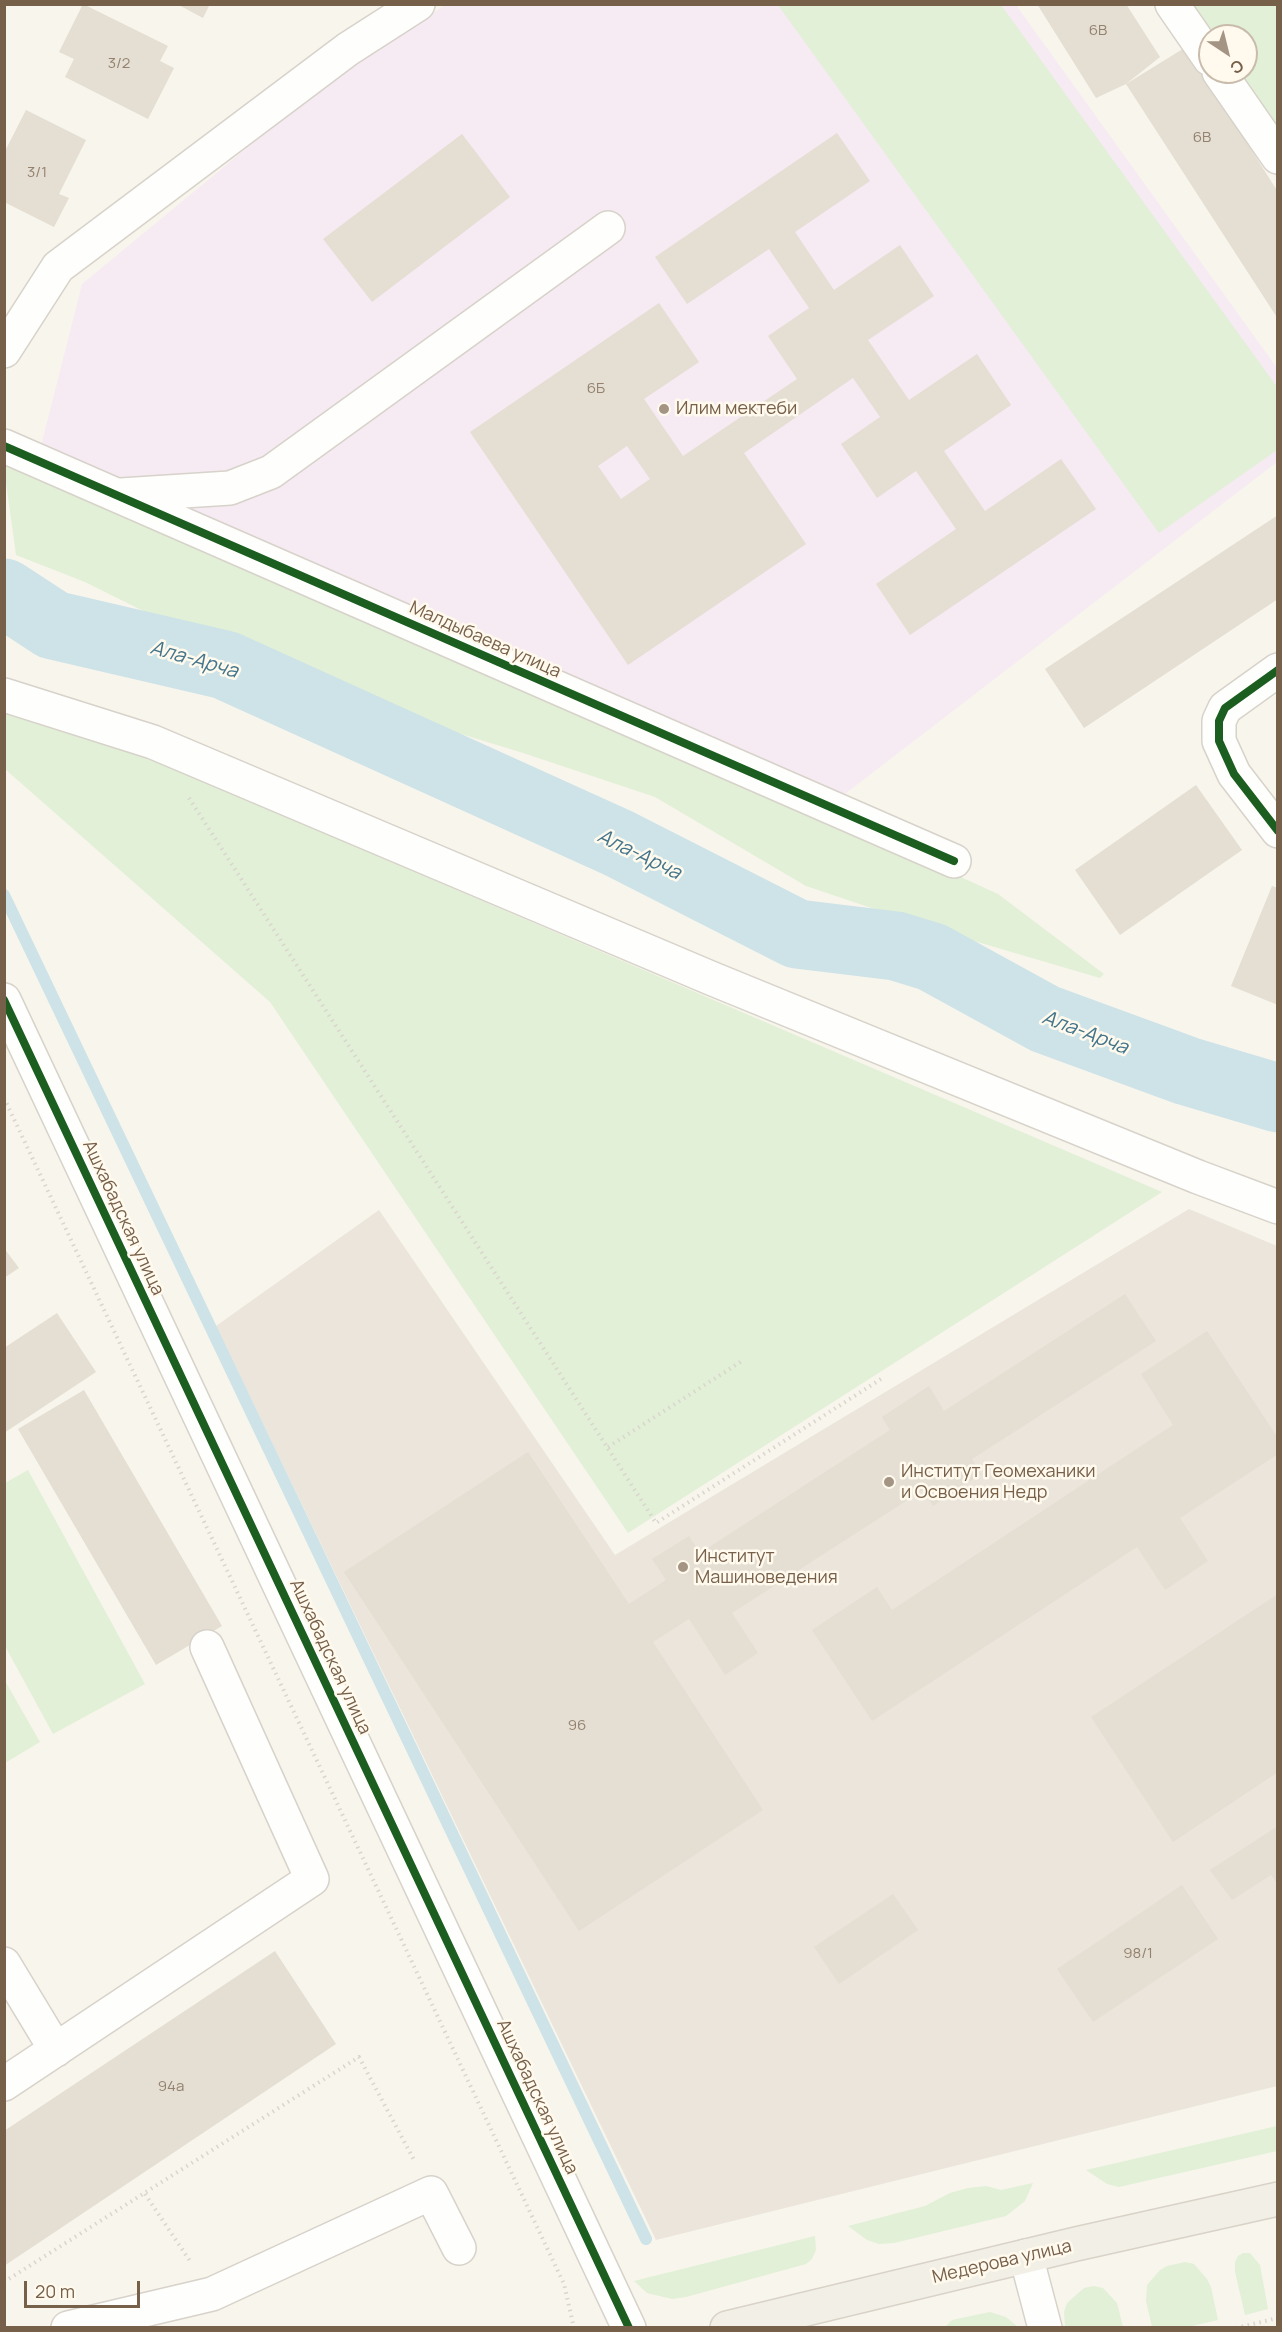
<!DOCTYPE html>
<html>
<head>
<meta charset="utf-8">
<style>
  body { margin:0 }
  #map { position:relative; width:1282px; height:2332px; overflow:hidden; background:#f8f5ec; font-family:Manrope,sans-serif }
  canvas { display:block }
  .frame { position:absolute; inset:0; border:6px solid #77604a; pointer-events:none }
  .north { position:absolute; left:1198px; top:24px; width:60px; height:60px; box-sizing:border-box; background:#fffaed; border:2px solid #c9bcac; border-radius:50%; rotate:145deg; font-size:16px; font-weight:700; line-height:24px; text-align:center; color:#77604a }
  .north::after { content:''; display:block; margin:auto; width:21px; height:27px; background:#a49483; clip-path:polygon(50% 0,100% 100%,50% 72%,0 100%) }
  .scale { position:absolute; left:24px; top:2281px; width:116px; height:27px; box-sizing:border-box; border:3px solid #77604a; border-top:0; padding-left:8px; font-size:18px; line-height:21px; white-space:nowrap; color:#77604a; -webkit-text-stroke:4px #fffaed; paint-order:stroke }
</style>
</head>
<body>
<div id="map">
<canvas width="1282" height="2332"></canvas>
<div class="frame"></div>
<div class="north">С</div>
<div class="scale">20 m</div>
</div>
<script>
const ctx = document.querySelector('canvas').getContext('2d');
ctx.lineJoin = 'round';
function paint(path, color) { ctx.fillStyle = color; ctx.fill(path, 'evenodd'); }
const poly = rows => new Path2D(rows.map(r => 'M' + r).join(''));
function strokePath(path, color, width, dash) { ctx.strokeStyle = color; ctx.lineWidth = width; ctx.lineCap = dash ? 'butt' : 'round'; ctx.setLineDash(dash || []); ctx.stroke(path); }
function write(font, color, halo, rows, align = 'center') {
  ctx.font = font + ' Manrope,sans-serif'; ctx.lineWidth = 5; ctx.setLineDash([]); ctx.textBaseline = 'middle'; ctx.strokeStyle = halo; ctx.fillStyle = color; for (const [text, x, y, turn = 0] of rows) {
    ctx.save(); ctx.translate(x, y); ctx.rotate((+turn || 0) * Math.PI / 180); ctx.textAlign = isNaN(turn) ? turn : align; if (halo) ctx.strokeText(text, 0, 0); ctx.fillText(text, 0, 0); ctx.restore();
  }
}
paint(poly([
  [1189,1209,1277,1246,1277,2086,656,2240,216,1326,379,1210,615,1555]
]), '#ebe5dc');
paint(poly([
  [445,5,1016,5,1277,368,1277,462,841,797,40,450,82,284,322,86]
]), '#f6ebf3');
paint(poly([
  [778,5,1001,5,1277,387,1277,450,1159,533],
  [1189,5,1277,5,1277,135,1235,72,1246,72,1246,36,1210,36],
  [4,456,560,694,998,894,1104,974,1100,978,940,931,806,886,655,797,520,752,379,709,208,643,85,582,16,555,5,475],
  [4,706,172,768,1162,1192,628,1533,270,1002,5,769],
  [28,1470,145,1684,53,1734,5,1646,5,1483],
  [4,1679,40,1742,5,1763,4,1763],
  [1277,2126,1277,2151,1119,2187,1107,2184,1086,2170],
  [1033,2183,1025,2201,1006,2216,894,2243,879,2244,867,2240,848,2226,925,2206,950,2193,968,2188,986,2186,1001,2190],
  [815,2236,816,2250,812,2259,806,2264,686,2297,672,2299,647,2293,634,2281],
  [1243,2253,1250,2253,1260,2265,1268,2309,1245,2315,1235,2272,1235,2262,1238,2256],
  [1185,2262,1194,2264,1207,2279,1211,2287,1218,2320,1188,2327,1152,2327,1146,2301,1147,2285,1160,2270,1167,2266],
  [1093,2286,1103,2288,1117,2303,1123,2327,1065,2327,1064,2312,1067,2303,1084,2288],
  [990,2312,1006,2317,1018,2327,945,2327,952,2320]
]), '#e1f0d6');
strokePath(poly([
  [4,895,646,2239]
]), '#cde3e8', 12);
strokePath(poly([
  [4,593,53,625,225,665,618,843,797,934,896,946,932,957,1045,1019,1187,1071,1278,1098]
]), '#cde3e8', 69);
paint(poly([
  [83,4,168,46,160,61,174,68,148,119,65,77,74,59,59,52],
  [177,4,210,4,203,18],
  [1037,4,1126,4,1160,57,1126,84,1186,47,1278,192,1278,319,1126,84,1096,98],
  [26,110,86,140,59,194,69,198,54,227,4,202,4,153],
  [837,133,870,181,795,232,834,290,900,245,934,296,868,340,909,400,977,354,1011,405,944,451,985,511,1061,459,1096,509,910,635,876,584,956,529,916,471,877,498,841,444,880,417,853,378,744,453,806,544,628,665,470,432,659,303,699,362,644,399,683,456,797,379,768,336,809,308,769,249,687,304,655,257],
  [627,446,650,479,621,499,598,466],
  [462,134,510,197,372,302,323,239],
  [1278,515,1278,599,1084,728,1045,669],
  [1196,785,1242,850,1120,935,1075,870],
  [1272,886,1278,888,1278,1005,1231,986],
  [4,1248,19,1268,4,1278],
  [1125,1294,1156,1341,972,1459,981,1474,933,1506,923,1490,732,1613,758,1653,725,1675,689,1619,653,1642,763,1810,579,1931,344,1572,528,1452,629,1604,666,1580,652,1559,689,1536,700,1553,890,1430,882,1417,929,1386,944,1411],
  [57,1313,96,1372,4,1433,4,1348],
  [1207,1331,1278,1438,1278,1454,1180,1518,1208,1561,1165,1590,1137,1547,872,1721,812,1630,877,1587,892,1610,1173,1425,1141,1374],
  [84,1390,222,1626,156,1665,18,1429],
  [1278,1594,1278,1772,1173,1842,1091,1717],
  [1278,1826,1278,1884,1271,1875,1232,1900,1210,1870],
  [1182,1885,1218,1939,1093,2022,1057,1969],
  [893,1894,918,1930,839,1984,814,1947],
  [275,1951,336,2044,4,2266,4,2131]
]), '#e4ded3');
const minor = poly([
  [1172,4,1210,59],
  [1219,72,1278,157],
  [4,351,58,267,348,49,418,4],
  [4,446,954,861],
  [121,495,230,488,271,472,608,228],
  [1278,670,1225,708,1219,721,1219,741,1234,774,1278,831],
  [4,695,153,742,713,979,1198,1177,1278,1207],
  [4,1000,629,2328],
  [4,1964,56,2050],
  [4,2084,312,1879,207,1647],
  [1026,2256,1045,2328],
  [68,2328,212,2294,431,2193,459,2248]
]);
const major = poly([
  [727,2328,1076,2244,1278,2199]
]);
strokePath(minor, '#d7d2ca', 36);
strokePath(major, '#d9d2c9', 36);
strokePath(poly([
  [189,798,656,1523,881,1379],
  [4,1098,564,2284,574,2328],
  [608,1447,742,1361],
  [145,2194,190,2261],
  [4,2282,359,2057,414,2160],
  [1236,2328,1278,2318]
]), '#dad5ce', 4, [1.5, 4.5]);
strokePath(minor, '#fefefc', 33);
strokePath(major, '#f2f0e6', 33);
strokePath(poly([
  [4,446,954,861],
  [1278,670,1225,708,1219,721,1219,741,1234,774,1278,831],
  [4,1000,629,2328]
]), '#1b5e20', 8);
for (const [x, y, r, color] of [
  [664,409,6,"#a49483"],
  [889,1482,6,"#a49483"],
  [683,1567,6,"#a49483"]
]) { const dot = new Path2D(); dot.arc(x, y, r, 0, 2 * Math.PI); ctx.fillStyle = color; ctx.fill(dot); strokePath(dot, '#fffaed', 2); }
write('15px', '#94826e', null, [
  ["6В",1098,31],
  ["3/2",119,64],
  ["6В",1202,138],
  ["3/1",37,173],
  ["6Б",596,389],
  ["96",577,1726],
  ["98/1",1138,1954],
  ["94а",171,2087]
]);
write('18px', '#77604a', '#fffaed', [
  ["Илим мектеби",676,409],
  ["Институт Геомеханики",901,1472],
  ["и Освоения Недр",901,1493],
  ["Институт",695,1557],
  ["Машиноведения",695,1578]
], 'left');
write('18px', '#77604a', '#fffaed', [
  ["Малдыбаева улица",485,640,24],
  ["Ашхабадская улица",123,1218,65],
  ["Ашхабадская улица",330,1657,65],
  ["Ашхабадская улица",537,2097,65],
  ["Медерова улица",1002,2262,-13]
]);
write('italic 20px', '#44758b', '#fffaed', [
  ["Ала-Арча",194,660,16],
  ["Ала-Арча",639,855,26],
  ["Ала-Арча",1085,1033,21]
]);
</script>
</body>
</html>
